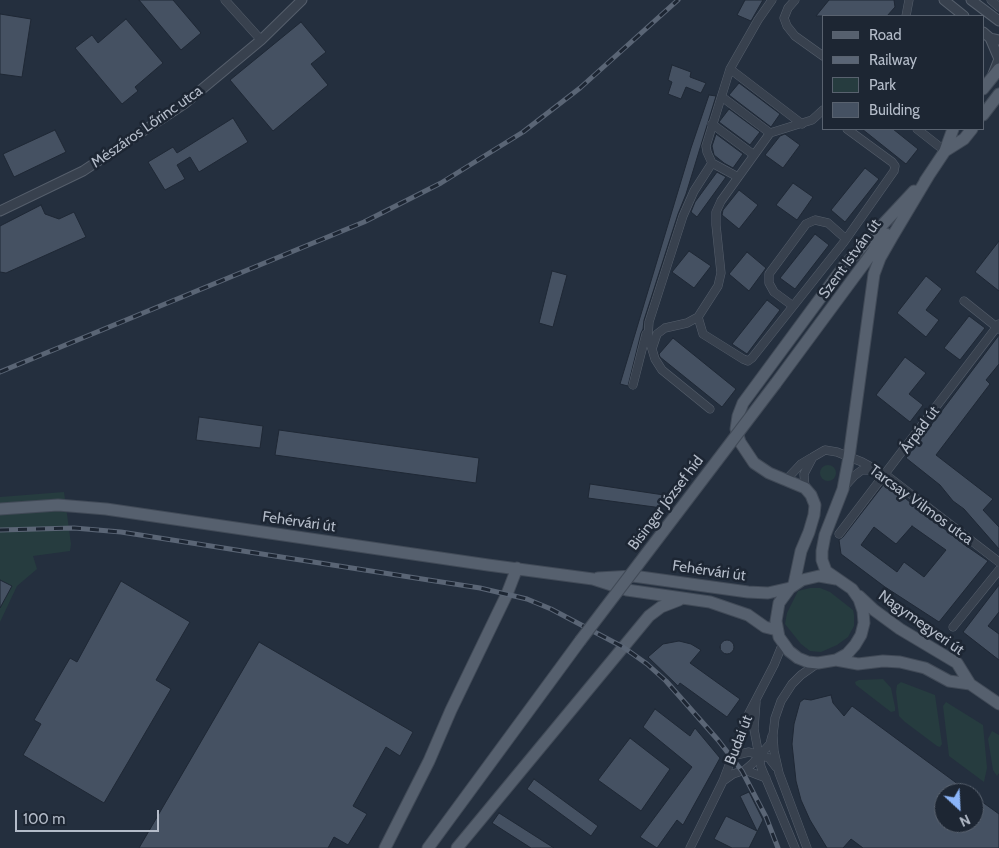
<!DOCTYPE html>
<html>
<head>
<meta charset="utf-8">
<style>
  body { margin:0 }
  #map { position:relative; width:999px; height:848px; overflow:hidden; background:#242f3e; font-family:Cabin,sans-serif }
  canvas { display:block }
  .legend { position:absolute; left:822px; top:15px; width:162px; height:115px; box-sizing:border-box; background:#1d2633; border:1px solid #59626f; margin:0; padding:6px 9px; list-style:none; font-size:15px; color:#b4bcc9 }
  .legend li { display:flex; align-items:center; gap:10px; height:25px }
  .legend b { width:25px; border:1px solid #59626f }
  .north { position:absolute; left:934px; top:783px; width:50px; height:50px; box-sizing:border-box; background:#1d2633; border:1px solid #59626f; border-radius:50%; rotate:155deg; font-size:14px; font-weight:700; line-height:20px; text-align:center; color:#b4bcc9 }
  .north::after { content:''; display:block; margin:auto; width:18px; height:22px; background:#8ab4f8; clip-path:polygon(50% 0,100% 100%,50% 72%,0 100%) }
  .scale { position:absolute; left:15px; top:810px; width:144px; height:22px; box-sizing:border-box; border:2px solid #b4bcc9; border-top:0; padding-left:6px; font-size:15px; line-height:18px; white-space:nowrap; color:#b4bcc9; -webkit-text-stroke:4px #1d2633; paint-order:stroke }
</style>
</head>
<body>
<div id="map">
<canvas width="999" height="848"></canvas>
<ul class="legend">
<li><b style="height:6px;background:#56606e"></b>Road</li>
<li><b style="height:6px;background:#5a6575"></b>Railway</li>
<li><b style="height:14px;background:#263c3f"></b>Park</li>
<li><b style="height:14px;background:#455162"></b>Building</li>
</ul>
<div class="north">N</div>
<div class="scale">100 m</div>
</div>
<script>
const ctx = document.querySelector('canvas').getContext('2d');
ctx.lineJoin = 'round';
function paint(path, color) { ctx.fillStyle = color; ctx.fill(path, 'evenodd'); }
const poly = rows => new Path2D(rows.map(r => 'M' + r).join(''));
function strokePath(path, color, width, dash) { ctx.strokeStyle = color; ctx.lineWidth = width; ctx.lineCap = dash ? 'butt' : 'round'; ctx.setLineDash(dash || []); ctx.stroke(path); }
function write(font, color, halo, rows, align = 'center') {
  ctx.font = font + ' Cabin,sans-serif'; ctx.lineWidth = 5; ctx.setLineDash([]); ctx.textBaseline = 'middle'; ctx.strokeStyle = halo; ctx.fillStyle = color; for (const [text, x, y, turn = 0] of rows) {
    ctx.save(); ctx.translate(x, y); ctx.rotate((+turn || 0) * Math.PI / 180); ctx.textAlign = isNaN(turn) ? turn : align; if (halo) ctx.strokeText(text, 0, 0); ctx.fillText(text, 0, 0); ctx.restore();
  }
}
paint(poly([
  '820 473a8 8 0 1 1 16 0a8 8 0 1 1-16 0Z',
  [64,492,71,544,70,551,33,556,37,569,17,586,0,622,0,497],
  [810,588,820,588,830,592,853,610,854,615,854,626,848,637,837,645,821,652,810,651,801,644,785,624,787,613,798,591],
  [883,679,891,688,895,707,895,711,891,712,856,685,855,682,859,680],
  [901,682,935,695,942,744,940,747,937,746,905,722,899,716,896,692,897,685],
  [946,702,983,725,987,768,984,782,949,756,943,706],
  [992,731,999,735,999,773,997,776,993,770,988,739]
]), '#263c3f');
const building = poly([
  [139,0,173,0,201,33,181,50,139,0],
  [745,0,763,0,751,21,737,15,745,0],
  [829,0,894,0,895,7,887,16,816,16,829,0],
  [0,14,31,19,22,77,0,74,0,14],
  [126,19,163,63,135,87,138,91,122,104,75,48,92,35,98,43,126,19],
  [301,22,326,52,311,64,328,85,273,131,230,80,301,22],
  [672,65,691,72,690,77,706,83,701,93,686,87,681,99,668,94,672,82,668,80,672,65],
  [739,83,780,114,771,127,729,95,739,83],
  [709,95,716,96,686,194,678,214,644,320,643,329,641,333,628,386,620,384,691,148,709,95],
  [729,109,760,132,750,145,719,122,729,109],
  [233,118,248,142,199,172,190,157,177,165,185,179,165,190,148,162,173,147,177,153,233,118],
  [862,129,893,129,918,149,906,164,862,129],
  [55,130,66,152,14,177,3,154,55,130],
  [716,134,743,154,733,168,724,163,714,155,712,146,716,134],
  [785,134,800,145,783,168,765,155,780,136,785,134],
  [865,168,879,179,845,222,831,210,865,168],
  [717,172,726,177,697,217,691,212,695,202,717,172],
  [793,183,813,197,797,220,776,205,793,183],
  [739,190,758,205,739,229,722,215,723,210,739,190],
  [41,205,45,214,59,219,74,212,86,237,6,273,0,272,0,226,41,205],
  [815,234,829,245,795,289,780,278,815,234],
  [999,241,999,291,975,272,999,241],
  [689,251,711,266,694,288,672,272,689,251],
  [747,252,766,268,749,291,729,274,747,252],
  [552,271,567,275,553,327,539,323,552,271],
  [926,276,942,289,926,310,939,320,926,337,897,313,926,276],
  [767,300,780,310,747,354,732,344,767,300],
  [969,316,985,328,960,360,944,348,969,316],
  [999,335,999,364,986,380,990,384,936,455,993,499,983,510,999,527,999,549,964,509,953,501,940,485,906,458,999,335],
  [673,338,736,389,722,407,660,357,659,354,673,338],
  [905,357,926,373,909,394,923,405,910,422,876,395,905,357],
  [199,417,263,426,260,448,196,440,199,417],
  [279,430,479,458,476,483,275,455,279,430],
  [590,484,664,495,662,508,588,498,590,484],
  [884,484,887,484,965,545,988,561,939,622,885,587,841,554,839,540,843,537,884,484],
  [912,526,946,550,924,577,904,562,897,572,861,545,874,527,896,544,912,526],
  [0,580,12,586,0,608,0,580],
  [121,581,190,622,156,680,171,689,104,803,23,755,41,724,34,720,70,658,77,662,121,581],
  [999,585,999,612,988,626,999,634,999,660,963,632,999,585],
  '720 647a7 7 0 1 1 14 0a7 7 0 1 1-14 0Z',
  [679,641,691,644,701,650,690,663,740,699,727,717,680,683,678,686,648,657,663,644,679,641],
  [259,642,413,732,400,756,386,747,353,806,367,814,348,845,334,837,328,848,139,848,259,642],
  [831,695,833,703,844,716,852,706,970,793,944,793,944,823,974,823,974,796,999,814,999,848,863,848,851,839,843,848,827,848,810,820,801,800,796,781,792,744,794,724,800,702,804,699,811,700,831,695],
  [655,709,690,736,695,728,720,758,683,825,677,820,657,848,640,837,692,767,643,727,655,709],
  [630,738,670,769,641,811,598,780,630,738],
  [534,779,598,826,591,836,527,789,534,779],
  [749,792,763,820,749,848,732,848,714,839,726,816,757,831,740,796,749,792],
  [499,813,554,848,531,848,492,823,499,813]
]);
paint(building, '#455162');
strokePath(building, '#1f2835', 1);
const minor = poly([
  [225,0,261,40],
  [795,0,788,8,784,18,787,26,795,36,823,56],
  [991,0,999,7],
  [906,16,909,0],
  [730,69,802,124],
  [722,97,770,133],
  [823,110,812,120,770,133,721,201,716,212,716,225,721,273,718,286,698,317,703,334,743,359,748,361,752,358,844,242,894,171,895,166,892,162,847,129],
  [712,124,754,155],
  [917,129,945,151],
  [712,163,738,177],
  [964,301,999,329],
  [793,306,774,292,769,283,769,274,806,224,815,220,828,223,846,239],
  [698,317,687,323,665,328,657,334,652,349,655,359,662,370,710,409],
  [652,349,648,338,649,322,683,216,694,191,712,163,707,152,706,146,730,69,758,20,772,0],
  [633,385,646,334],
  [785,481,801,464,811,458],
  [845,486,854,476,862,470,874,470],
  [805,488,804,474,813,457,825,450,837,452,862,462,886,475,999,562],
  [839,534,999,324],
  [953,627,999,570],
  [756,702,754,729,761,767,795,848],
  [732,756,749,752,769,758,776,767],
  [745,770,766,778],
  [723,781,733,774,745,770,752,764,770,744,772,736],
  [690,848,723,781,749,713,774,665,783,643],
  [807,848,779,773,774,751,773,735,775,718,781,701,792,684,801,675,818,663]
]);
const tertiary = poly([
  [944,0,964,16],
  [971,0,999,21],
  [983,32,990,38,999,40],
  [990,38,999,59,993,74],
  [0,211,83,171,184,104,261,40,302,0]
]);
const primary = poly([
  [983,89,999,69],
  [983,115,999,94],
  [945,151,964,139,972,129],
  [925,181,945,151,953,129],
  [776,383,886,234],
  [0,509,58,505,106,509,488,565,593,579,627,590,710,602,748,615,765,627,777,630],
  [598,578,633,576,748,592,768,593,790,588],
  [836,579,819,576,802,580,790,588,779,603,776,621,779,637,789,651,798,658,808,662,818,663,836,660,847,654,855,645,861,635,864,623,863,611,859,599,852,589,826,571,822,560,822,551,825,535,843,489,849,457,874,274,880,258,892,237,929,175],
  [794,584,801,551,809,532,814,515,815,505,811,495,805,488,769,473,754,463,740,442,736,429,738,416,743,403,844,266,914,191],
  [859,596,874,610,900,629,957,663,970,684,999,704],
  [836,660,858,664,883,661,900,662,925,668,949,681,970,684],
  [385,848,429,761,451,710,507,594,517,568],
  [428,848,580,641],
  [457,848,649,616,661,607,679,600]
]);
strokePath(minor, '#565f6c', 9);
strokePath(tertiary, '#565f6c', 11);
strokePath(primary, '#414a57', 13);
strokePath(minor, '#38414e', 8);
strokePath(tertiary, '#38414e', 9);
strokePath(primary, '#56606e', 11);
const rail = poly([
  [0,372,364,222,441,183,523,132,580,88,678,0],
  [0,530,74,528,121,532,480,588,527,599,551,609,623,647,647,664,666,681,718,740,742,771,766,817,778,848]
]);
strokePath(rail, '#5a6575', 5);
strokePath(rail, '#1d2633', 3, [9]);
const primaryBridge = poly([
  [580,641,776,383]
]);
strokePath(primaryBridge, '#414a57', 13, []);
strokePath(primaryBridge, '#56606e', 11);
write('15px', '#b4bcc9', '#1d2633', [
  ["Mészáros Lőrinc utca",147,127,-35],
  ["Szent István út",850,259,-54],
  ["Árpád út",920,430,-53],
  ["Bisinger József híd",666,503,-53],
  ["Tarcsay Vilmos utca",921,505,36],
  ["Fehérvári út",299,522,8],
  ["Fehérvári út",709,571,8],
  ["Nagymegyeri út",921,623,35],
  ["Budai út",739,740,-69]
]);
</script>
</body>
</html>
